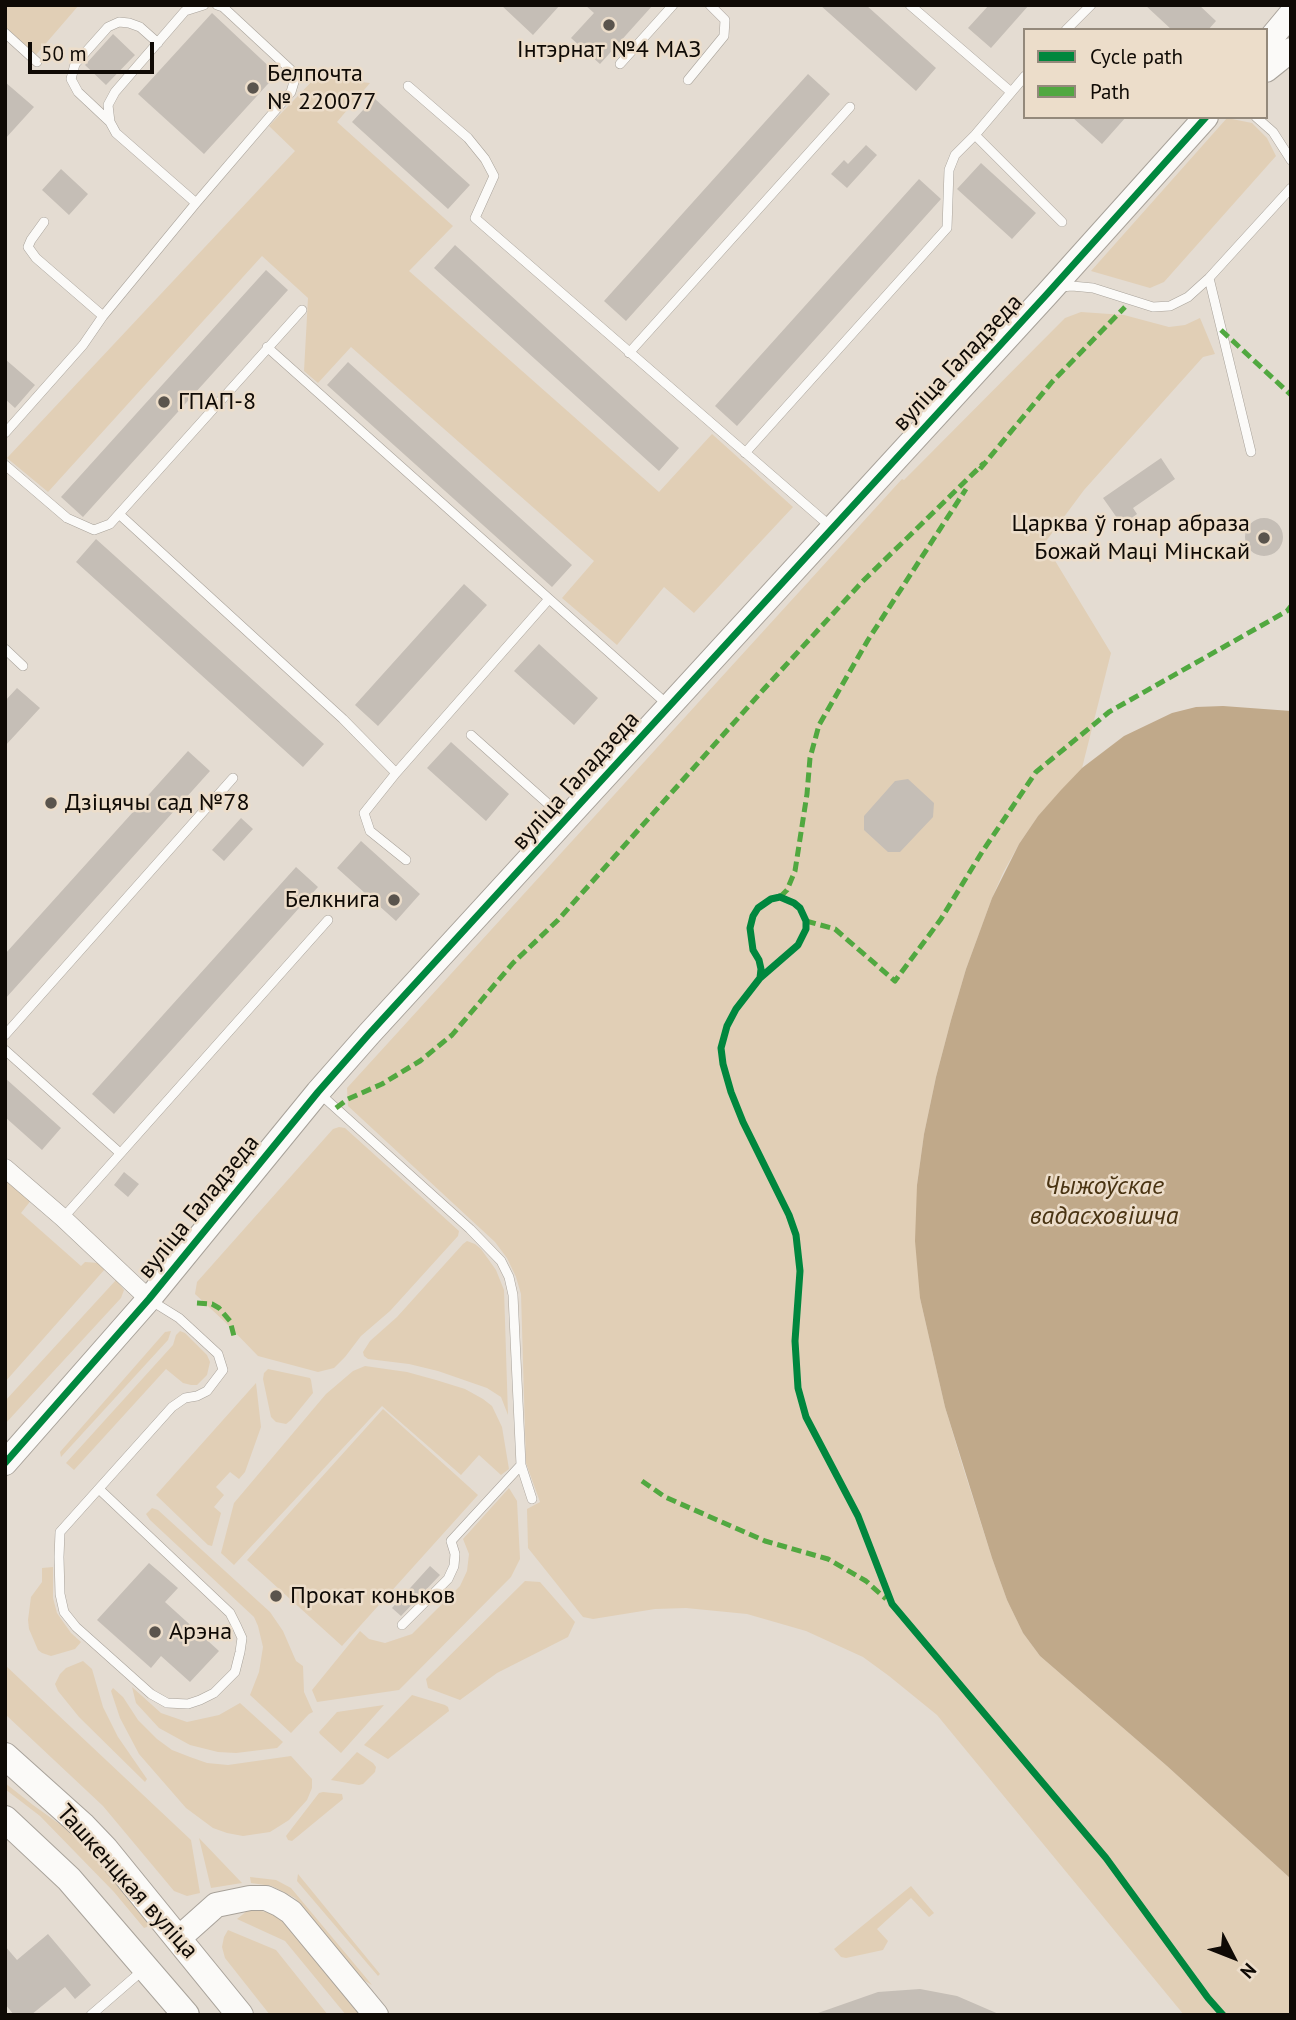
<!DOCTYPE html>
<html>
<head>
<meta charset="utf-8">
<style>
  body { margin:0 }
  #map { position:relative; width:1296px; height:2020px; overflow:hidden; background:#e4dcd2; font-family:"PT Sans",sans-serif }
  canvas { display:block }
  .frame { position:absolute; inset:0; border:7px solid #0f0a05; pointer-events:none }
  .legend { position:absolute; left:1023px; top:28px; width:245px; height:91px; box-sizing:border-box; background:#ecddca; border:2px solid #94897b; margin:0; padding:9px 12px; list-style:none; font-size:21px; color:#0f0a05 }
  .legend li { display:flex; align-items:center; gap:14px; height:35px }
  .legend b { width:35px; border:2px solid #94897b }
  .north { position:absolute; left:1198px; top:1922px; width:70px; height:70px; -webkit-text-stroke:5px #ecddca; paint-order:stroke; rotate:132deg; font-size:19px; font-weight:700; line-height:28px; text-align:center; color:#0f0a05 }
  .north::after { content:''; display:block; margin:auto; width:24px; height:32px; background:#0f0a05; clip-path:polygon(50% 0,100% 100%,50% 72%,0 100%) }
  .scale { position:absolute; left:28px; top:42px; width:126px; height:32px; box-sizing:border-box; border:4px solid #0f0a05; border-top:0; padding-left:9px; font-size:21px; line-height:24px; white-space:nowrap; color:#0f0a05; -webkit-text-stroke:5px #ecddca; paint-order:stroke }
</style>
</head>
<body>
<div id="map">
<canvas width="1296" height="2020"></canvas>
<div class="frame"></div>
<ul class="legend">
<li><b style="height:9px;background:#00873e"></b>Cycle path</li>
<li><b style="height:9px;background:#51a840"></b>Path</li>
</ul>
<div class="north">N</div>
<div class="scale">50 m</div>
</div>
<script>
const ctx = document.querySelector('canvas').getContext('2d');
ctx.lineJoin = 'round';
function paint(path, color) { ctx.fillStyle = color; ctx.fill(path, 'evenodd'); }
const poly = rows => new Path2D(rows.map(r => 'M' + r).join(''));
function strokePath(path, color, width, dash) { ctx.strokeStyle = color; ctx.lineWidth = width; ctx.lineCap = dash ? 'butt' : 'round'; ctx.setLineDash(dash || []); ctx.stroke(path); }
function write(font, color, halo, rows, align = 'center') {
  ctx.font = font + ' "PT Sans",sans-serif'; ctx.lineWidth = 5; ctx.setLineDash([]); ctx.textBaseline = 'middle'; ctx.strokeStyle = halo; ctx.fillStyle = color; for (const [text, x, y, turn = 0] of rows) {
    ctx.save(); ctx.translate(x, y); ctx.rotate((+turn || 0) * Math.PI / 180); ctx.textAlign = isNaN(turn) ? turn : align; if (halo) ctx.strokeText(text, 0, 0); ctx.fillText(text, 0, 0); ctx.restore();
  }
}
paint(poly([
  [5,5,79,5,35,56,5,30],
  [316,77,370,83,337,122,453,226,409,271,659,492,712,434,793,507,694,613,664,587,617,645,562,598,594,561,351,347,318,383,304,371,308,298,262,256,48,492,7,458,295,151,269,126],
  [1227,118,1252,123,1267,138,1276,156,1164,282,1150,288,1091,271],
  [1081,312,1124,315,1169,327,1185,325,1200,318,1215,354,1203,357,1084,490,1038,552,1054,559,1111,653,1082,768,1038,816,1019,844,1003,873,992,898,966,969,951,1020,936,1077,924,1134,917,1185,920,1298,945,1407,963,1467,992,1558,1007,1600,1023,1633,1040,1656,1167,1766,1291,1879,1291,2015,1184,2015,937,1715,889,1676,863,1657,806,1631,747,1614,686,1608,655,1609,593,1619,583,1617,528,1548,527,1509,540,1502,526,1463,521,1294,516,1277,507,1258,495,1242,348,1106,347,1088,902,479,904,480,1065,318],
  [339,1127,345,1128,459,1231,458,1236,390,1311,361,1336,345,1357,334,1368,318,1372,258,1356,225,1322,195,1294,197,1282,333,1129],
  [5,1176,32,1199,21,1213,81,1266,85,1262,99,1263,105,1269,5,1382],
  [467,1241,475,1244,481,1249,496,1270,504,1290,508,1415,501,1397,487,1388,438,1371,409,1364,368,1359,364,1356,363,1352,370,1341,397,1317,463,1244],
  [116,1280,124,1290,121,1298,5,1424,5,1401],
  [171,1331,168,1340,61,1457,60,1452,165,1332],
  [180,1331,185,1333,207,1355,210,1362,207,1375,197,1385,191,1385,183,1383,166,1369,74,1470,66,1463,173,1345,176,1335],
  [365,1366,407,1372,436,1380,465,1389,483,1399,492,1406,502,1427,509,1469,501,1475,479,1455,461,1475,382,1406,234,1565,221,1553,234,1503,326,1394,353,1371],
  [268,1369,310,1378,311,1380,313,1393,291,1420,286,1424,276,1422,271,1417,263,1379,264,1373],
  [256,1383,261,1427,245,1472,239,1479,230,1472,216,1487,224,1495,214,1507,221,1513,212,1546,208,1545,156,1495],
  [383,1409,478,1495,342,1646,247,1560],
  [509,1488,517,1501,520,1559,511,1577,399,1690,317,1702,312,1690,360,1631,369,1639,385,1643,412,1634,460,1586,467,1571,469,1554,463,1539],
  [152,1508,158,1510,270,1612,283,1631,296,1661,303,1666,304,1692,313,1712,309,1714,291,1733,250,1695,259,1672,263,1647,258,1626,254,1617,150,1520,146,1514],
  [53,1567,53,1598,57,1613,71,1633,81,1642,75,1649,51,1656,42,1653,38,1650,29,1629,28,1620,31,1597,42,1582,42,1568],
  [525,1581,540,1582,575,1622,568,1637,497,1673,460,1700,428,1688,426,1679],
  [83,1661,92,1669,103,1707,118,1737,147,1779,145,1782,79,1717,58,1691,55,1684,60,1674,66,1668],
  [5,1665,191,1840,200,1893,187,1896,174,1891,103,1806,5,1714],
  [132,1687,161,1713,187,1722,219,1715,240,1703,283,1742,277,1748,236,1753,218,1752,190,1745,159,1728,136,1703],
  [113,1688,123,1697,138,1720,157,1739,172,1750,190,1757,207,1763,228,1765,291,1756,312,1779,312,1788,307,1800,289,1820,270,1832,243,1836,227,1833,213,1828,186,1808,139,1754,120,1718,111,1691],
  [412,1695,445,1705,448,1707,449,1711,388,1759,364,1745],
  [384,1705,341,1753,320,1734,319,1732,337,1712],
  [357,1752,373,1763,376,1767,375,1772,363,1784,359,1785,331,1780],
  [5,1783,33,1805,72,1833,96,1858,149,1924,147,1927,144,1928,114,1892,40,1816,5,1789],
  [323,1792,342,1794,343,1799,292,1841,288,1840,286,1836,289,1832,319,1793],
  [199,1838,242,1883,211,1888],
  [298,1874,380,1974,378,1976,297,1881],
  [250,1877,276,1880,291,1888,372,1985,363,1980,295,1898,272,1886,251,1883],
  [911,1886,934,1913,929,1917,911,1898,877,1929,888,1941,883,1950,846,1958,841,1957,834,1949],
  [255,1910,272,1913,286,1922,362,2015,346,2015,285,1941,237,1919,247,1911],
  [228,1930,276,1950,328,2015,270,2015,225,1958,222,1947,224,1937]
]), '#e1cfb6');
paint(poly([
  [1223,706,1291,711,1291,1879,1167,1766,1040,1656,1023,1633,1007,1600,992,1558,945,1407,920,1298,915,1241,917,1185,924,1134,936,1077,951,1020,966,969,992,898,1019,844,1038,816,1061,790,1082,768,1124,736,1172,713,1196,707]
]), '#c0a98a');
paint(poly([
  [501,5,560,5,533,35],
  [585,5,653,5,600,64,571,38,594,13],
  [820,5,866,5,936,68,916,91],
  [989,5,1029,5,991,48,968,28],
  [1145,5,1199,5,1216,21,1208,30,1172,30],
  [212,13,277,74,204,154,138,94],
  [113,34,135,55,106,85,85,65],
  [808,74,830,94,626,321,604,301],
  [5,82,34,107,5,139],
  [374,98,470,185,448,209,352,122],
  [1072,117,1126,117,1102,144],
  [866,145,877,155,847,188,831,174,844,160,848,164],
  [981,163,1036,213,1012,239,957,189],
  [61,169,88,194,69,215,42,190],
  [919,179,941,199,737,426,715,406],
  [455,245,679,448,659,471,434,268],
  [266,270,288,290,83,517,61,497],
  [5,359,35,385,15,408,5,399],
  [348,362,572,565,552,587,327,385],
  [1161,458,1175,479,1133,508,1137,514,1122,525,1103,498],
  '1245 537a19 19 0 1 1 38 0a19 19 0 1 1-38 0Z',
  [96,539,324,744,303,767,76,562],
  [464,584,487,605,378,726,355,705],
  [539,644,598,698,574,725,514,671],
  [17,688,40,708,5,746,5,701],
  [451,742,509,794,486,821,427,768],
  [188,751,210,771,5,999,5,954],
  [908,779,934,803,933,817,900,852,888,852,864,830,864,816,895,781],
  [241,818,253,829,224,861,212,850],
  [361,841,420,894,396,921,337,868],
  [296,867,318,887,114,1114,92,1094],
  [5,1078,61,1128,42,1150,5,1117],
  [124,1172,139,1184,128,1197,114,1185],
  [149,1563,178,1588,165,1602,219,1651,190,1682,161,1656,151,1668,97,1620],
  [430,1566,440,1575,401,1616,392,1608],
  [48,1934,91,1985,75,1999,65,1987,31,2015,14,2015,5,2004,5,1946,17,1960],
  [920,1989,957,1996,1001,2015,818,2015,818,2013,878,1992]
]), '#c5beb6');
const lane = poly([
  [910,5,1011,92],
  [1066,30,1091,5],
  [5,33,37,62],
  [620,64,673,5],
  [688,80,724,36,725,20,710,5],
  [408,86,468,138,485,159,494,176,475,218,830,526],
  [1256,117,1273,132,1291,160],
  [110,122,78,92,71,79,75,64,108,27,119,22,129,23,140,27,158,43],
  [975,135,1062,222],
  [196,203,116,133,110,122,108,105,115,92,185,11,204,5],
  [44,222,31,240,28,247,36,258,103,316],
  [1209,278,1251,452],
  [1061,287,1072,286,1093,288,1153,307,1170,306,1188,297,1209,278,1291,188],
  [267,347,668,705],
  [629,353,850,107],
  [5,433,83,345,103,316,196,203,291,92,294,82,292,71,223,7,217,5],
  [745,453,947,228,949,170,955,155,975,135,1025,76],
  [5,465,67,518,94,530,110,524,302,310],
  [119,514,343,719,396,773],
  [5,649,23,666],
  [471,735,564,818],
  [406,860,370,831,364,813,396,773,549,599],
  [5,1035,233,778],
  [5,1050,120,1153],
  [319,1093,470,1229,501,1261,509,1277,513,1295,521,1465,532,1499],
  [63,1218,328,920],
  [99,1489,230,1613,237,1627,242,1638,240,1652,235,1672,214,1693,200,1700,188,1704,167,1703,151,1694,76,1627,64,1612,60,1594,59,1557,60,1532,172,1407,185,1398,197,1396,207,1391,223,1370,218,1354,179,1318,150,1300],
  [402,1625,448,1579,454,1566,455,1554,451,1541,521,1465],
  [91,2015,143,1970]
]);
const street = poly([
  [5,1168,63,1218,149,1299]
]);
const secondary = poly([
  [1266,44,1291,14],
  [1266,70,1291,50],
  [5,1463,149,1299,318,1092,369,1034,1047,294,1206,117],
  [179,1938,216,1905,250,1898,266,1898,279,1904,291,1912,376,2015]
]);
const primary = poly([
  [5,1756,83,1826,105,1849,240,2015],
  [5,1819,69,1879,186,2015]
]);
strokePath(lane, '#a8a29a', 10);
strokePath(street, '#a8a29a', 19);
strokePath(secondary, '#a8a29a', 26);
strokePath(primary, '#a8a29a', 28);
strokePath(lane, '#fbfaf8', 9);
strokePath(street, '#fbfaf8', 18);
strokePath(secondary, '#fbfaf8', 24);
strokePath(primary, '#fbfaf8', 26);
strokePath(poly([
  [1221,330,1291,395],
  [980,469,1052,382,1125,307],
  [780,897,787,890,795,871,807,794,810,758,819,725,868,640,966,489],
  [806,921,835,929,895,981,941,919,982,852,1036,772,1109,712,1287,611,1291,606],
  [336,1108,348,1099,382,1084,420,1061,452,1035,513,963,558,920,764,689,862,582,984,463],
  [197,1303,212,1304,219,1308,230,1321,235,1340],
  [642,1481,665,1497,765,1541,828,1559,866,1581,886,1599]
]), '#51a840', 5, [10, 5]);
strokePath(poly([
  [780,897,794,903,800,908,806,921,806,929,798,945,760,978,761,969,759,960,753,950,750,928,753,916,758,908,771,899,780,897],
  [760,978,736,1009,727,1026,721,1048,723,1064,731,1092,743,1122,789,1215,796,1235,800,1271,795,1341,798,1388,806,1417,858,1516,892,1604,1106,1858,1208,1998,1223,2015],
  [5,1463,149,1299,318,1092,369,1034,1047,294,1206,117]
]), '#00873e', 7);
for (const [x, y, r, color] of [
  [609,25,7,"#5a544d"],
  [253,88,7,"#5a544d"],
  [164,402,7,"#5a544d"],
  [1264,538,7,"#5a544d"],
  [51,803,7,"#5a544d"],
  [394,900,7,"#5a544d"],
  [276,1596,7,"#5a544d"],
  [155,1632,7,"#5a544d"]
]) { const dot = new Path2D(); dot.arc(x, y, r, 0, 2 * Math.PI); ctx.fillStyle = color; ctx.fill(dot); strokePath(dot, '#ecddca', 2.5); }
write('24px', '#0f0a05', '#ecddca', [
  ["Інтэрнат №4 МАЗ",609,50,"center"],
  ["Белпочта",267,74],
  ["№ 220077",267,102],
  ["ГПАП-8",178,402],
  ["Царква ў гонар абраза",1250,524,"right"],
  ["Божай Маці Мінскай",1250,552,"right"],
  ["Дзіцячы сад №78",65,803],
  ["Белкнига",380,900,"right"],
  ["Прокат коньков",290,1596],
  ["Арэна",169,1632]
], 'left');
write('24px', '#0f0a05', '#ecddca', [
  ["вуліца Галадзеда",958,363,-47],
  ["вуліца Галадзеда",576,781,-48],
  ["вуліца Галадзеда",199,1207,-51],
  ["Ташкенцкая вуліца",127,1882,48]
]);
write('italic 26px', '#493312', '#ecddca', [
  ["Чыжоўскае",1104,1187],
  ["вадасховішча",1104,1217]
]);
</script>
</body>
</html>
